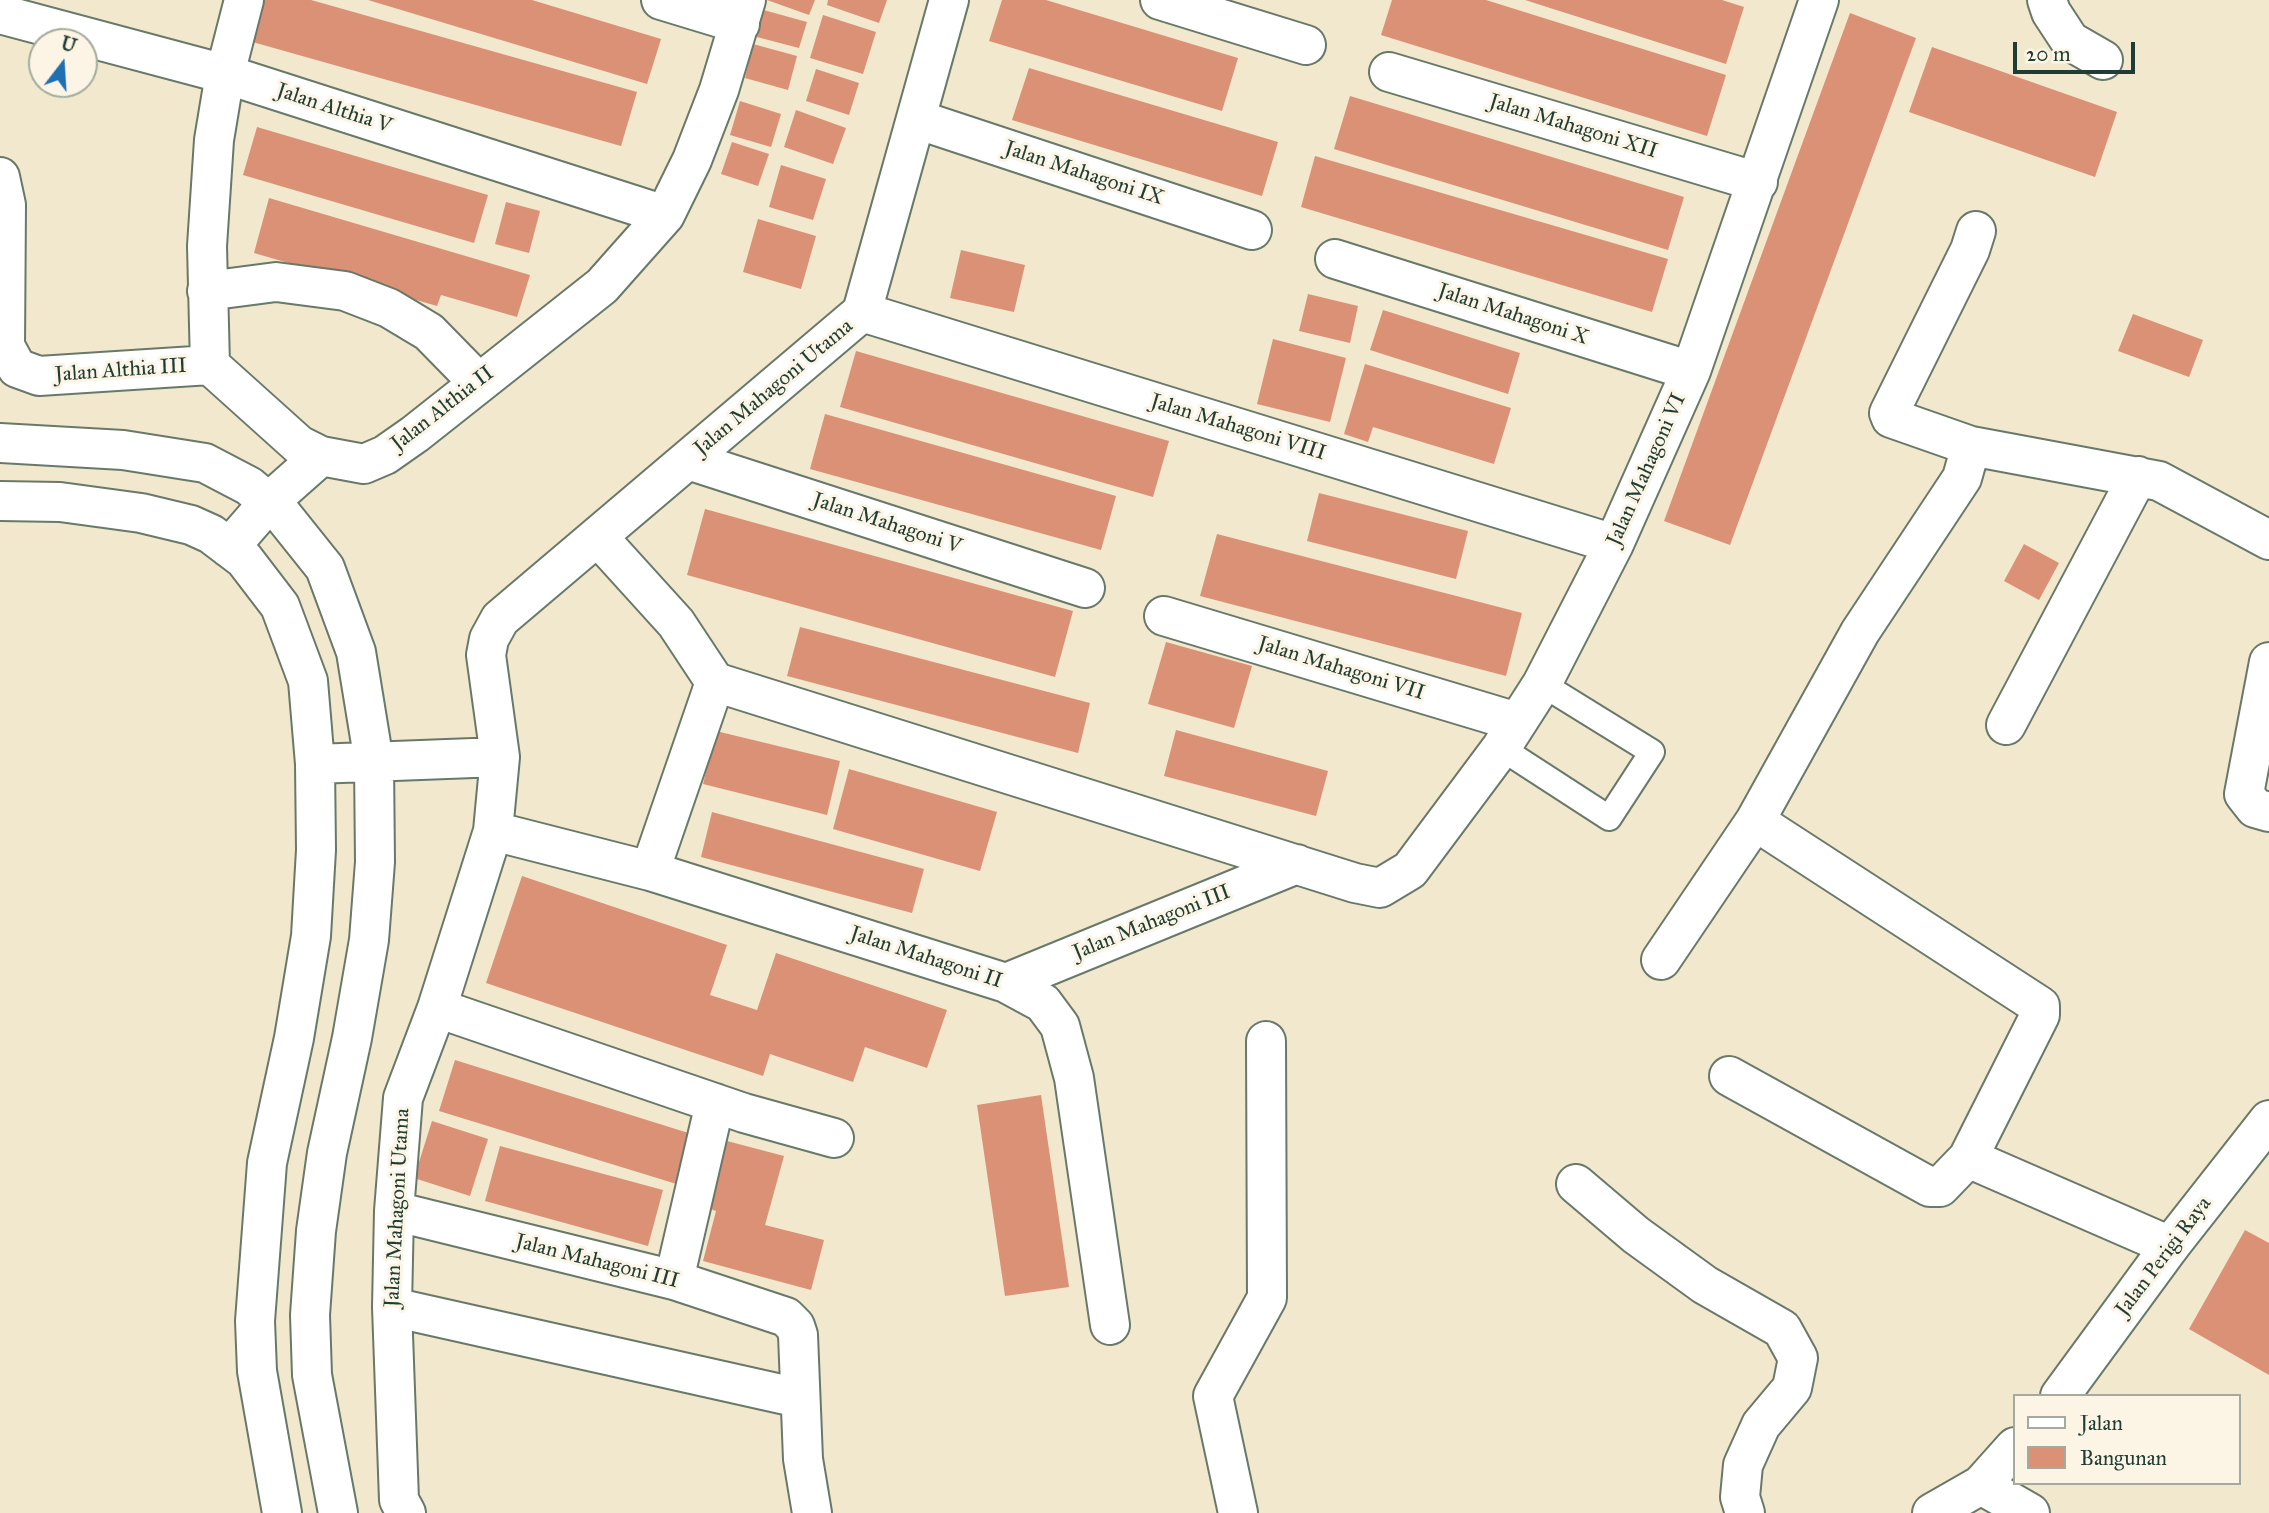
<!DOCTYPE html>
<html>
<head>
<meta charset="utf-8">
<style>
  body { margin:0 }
  #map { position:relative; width:2269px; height:1513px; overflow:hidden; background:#f1e8cd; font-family:"IM FELL Great Primer",serif }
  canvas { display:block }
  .legend { position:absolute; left:2013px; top:1394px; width:228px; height:91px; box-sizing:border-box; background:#fcf5e5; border:2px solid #a4ab9e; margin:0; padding:9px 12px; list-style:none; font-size:21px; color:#1f3d34 }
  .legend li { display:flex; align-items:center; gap:14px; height:35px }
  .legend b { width:35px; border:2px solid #a4ab9e }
  .north { position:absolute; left:28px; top:28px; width:70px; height:70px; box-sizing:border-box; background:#fcf5e5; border:2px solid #a4ab9e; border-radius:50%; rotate:17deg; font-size:19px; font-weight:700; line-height:28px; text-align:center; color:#1f3d34 }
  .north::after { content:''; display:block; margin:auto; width:24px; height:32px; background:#1f6fb2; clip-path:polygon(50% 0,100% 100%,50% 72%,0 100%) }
  .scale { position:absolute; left:2013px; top:42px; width:122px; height:32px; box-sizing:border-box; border:4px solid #1f3d34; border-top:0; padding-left:9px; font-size:21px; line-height:24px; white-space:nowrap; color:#1f3d34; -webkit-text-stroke:5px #fcf5e5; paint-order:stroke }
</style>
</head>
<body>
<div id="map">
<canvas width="2269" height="1513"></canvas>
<ul class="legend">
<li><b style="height:9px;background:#fff"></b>Jalan</li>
<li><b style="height:19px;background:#db9176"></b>Bangunan</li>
</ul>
<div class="north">U</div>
<div class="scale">20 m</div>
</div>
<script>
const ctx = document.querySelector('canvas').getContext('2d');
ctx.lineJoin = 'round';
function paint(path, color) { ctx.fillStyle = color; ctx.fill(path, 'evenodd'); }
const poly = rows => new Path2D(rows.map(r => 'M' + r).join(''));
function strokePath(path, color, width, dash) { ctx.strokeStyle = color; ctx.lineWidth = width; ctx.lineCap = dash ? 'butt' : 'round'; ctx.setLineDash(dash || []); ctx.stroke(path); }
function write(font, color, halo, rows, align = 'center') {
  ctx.font = font + ' "IM FELL Great Primer",serif'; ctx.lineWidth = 6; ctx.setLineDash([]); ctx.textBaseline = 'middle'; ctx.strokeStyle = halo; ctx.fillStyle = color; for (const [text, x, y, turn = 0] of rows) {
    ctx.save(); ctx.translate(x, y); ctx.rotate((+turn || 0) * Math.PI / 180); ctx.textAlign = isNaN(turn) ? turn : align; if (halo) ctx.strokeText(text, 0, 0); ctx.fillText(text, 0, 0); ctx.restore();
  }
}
paint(poly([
  [260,0,311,0,637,92,621,146,249,41],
  [368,0,532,0,661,39,647,84],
  [767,0,815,0,809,15],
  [828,0,887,0,879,23,827,5],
  [1002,0,1046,0,1238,58,1222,111,989,41],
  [1392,0,1486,0,1726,75,1707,136,1381,35],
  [1525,0,1722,0,1744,7,1726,64],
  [760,9,807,22,799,48,753,36],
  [1850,13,1916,38,1730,545,1664,521],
  [823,15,876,32,863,74,810,58],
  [753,44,797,56,788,90,745,78],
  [1932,47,2117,112,2095,177,1909,112],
  [1029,68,1278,142,1262,196,1012,120],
  [816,69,859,83,849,115,806,101],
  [1350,96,1684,197,1668,250,1334,149],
  [740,101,781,114,771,147,730,135],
  [796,110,846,128,833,164,784,147],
  [257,127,488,195,474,243,243,175],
  [732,142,769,154,758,186,721,174],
  [1315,156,1668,259,1652,312,1301,207],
  [781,165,826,179,813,220,769,207],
  [269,198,530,275,517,317,441,295,437,306,254,253],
  [506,202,540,211,529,253,495,244],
  [758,219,816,236,801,289,743,272],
  [961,250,1025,265,1014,312,950,298],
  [1308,294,1358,306,1350,343,1299,331],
  [1383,310,1520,353,1508,394,1370,350],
  [2133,314,2203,340,2189,377,2118,351],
  [1273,339,1346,358,1330,422,1257,404],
  [856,351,1169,441,1153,497,840,407],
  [1365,364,1511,408,1494,464,1373,427,1368,442,1344,434],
  [825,414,1116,496,1101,550,810,469],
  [1319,493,1468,531,1456,579,1307,541],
  [705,509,1073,611,1055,677,687,575],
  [1217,534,1522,613,1506,676,1200,596],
  [2024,544,2059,563,2039,600,2004,581],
  [800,627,1090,703,1078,753,787,676],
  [1166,642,1252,666,1234,728,1148,704],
  [1176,730,1328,771,1316,816,1164,776],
  [716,731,840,761,827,815,703,784],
  [849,769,997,812,980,871,833,829],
  [712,812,924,869,912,913,701,857],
  [522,876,727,945,710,995,757,1010,776,953,947,1010,927,1068,865,1047,853,1082,770,1054,763,1076,486,983],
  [455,1060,698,1136,683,1186,439,1111],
  [1041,1095,1069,1287,1005,1296,977,1105],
  [432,1121,488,1139,470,1196,414,1178],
  [727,1141,784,1156,765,1225,824,1240,811,1290,703,1261,716,1211,708,1208],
  [500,1146,663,1190,648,1246,485,1201],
  [2245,1230,2269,1243,2269,1375,2189,1329]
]), '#db9176');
const service = poly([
  [1501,748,1609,818,1652,752,1542,684]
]);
const minor = poly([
  [244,0,225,74,214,140,207,246,210,365,299,445,321,456,364,464,385,455,415,434,602,286,665,215,692,160,719,90,746,0],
  [661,0,740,24],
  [1160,0,1306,45],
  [2047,0,2051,12,2070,41,2103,60],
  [0,14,225,74,665,215],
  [1389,72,1758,182],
  [916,119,1252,230],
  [0,177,6,205,5,346,17,368,39,376,210,365],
  [1976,231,1970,250,1889,413,1891,418,1971,446,2159,481,2269,540],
  [1335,259,1691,371],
  [207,291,276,282,345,291,389,308,429,332,478,382],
  [862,312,1614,544],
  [0,443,123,450,205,463,249,486,281,513,325,568,356,652,374,762,375,862,369,940,352,1038,327,1153,316,1231,310,1315,312,1375,338,1513],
  [688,460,1085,588],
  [0,501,60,502,141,513,191,525,211,534,244,559,280,606,308,681,315,764,316,850,311,936,294,1038,267,1163,255,1321,257,1371,282,1513],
  [598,537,676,623,715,682,650,871],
  [229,548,269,502,321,456],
  [1164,616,1517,722],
  [2269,662,2244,794,2255,808,2269,812],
  [715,682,1355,883,1380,888,1410,870,1501,748,1542,684,1614,544,1691,371,1819,0],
  [2006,725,2138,476],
  [315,764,500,757],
  [493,831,650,871,1006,983,1043,1003,1060,1026,1074,1078,1110,1325],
  [1661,960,1755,821,1860,632,1962,478,1971,446],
  [1006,983,1297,864],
  [437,1008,744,1113,834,1138],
  [1729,1076,1930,1187,1940,1187,1968,1158,2040,1015,2040,1006,1755,821],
  [1968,1158,2170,1246],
  [1576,1184,1636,1235,1705,1285,1782,1329,1798,1358,1792,1388,1761,1425,1743,1465,1740,1497,1745,1513],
  [394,1211,674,1280,786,1317,795,1326,798,1335,803,1459,812,1513],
  [674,1280,715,1103],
  [392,1307,799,1398],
  [1981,1485,2030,1513],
  [406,1513,399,1500,392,1307,394,1211,403,1098,437,1008,493,831,500,757,486,655,489,639,500,619,862,312,949,0],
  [1238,1513,1213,1396,1267,1298,1266,1041]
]);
const tertiary = poly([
  [2060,1396,2170,1246,2269,1120],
  [1932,1513,1981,1485,2015,1447]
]);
strokePath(service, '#68796a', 28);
strokePath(minor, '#68796a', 42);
strokePath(tertiary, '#68796a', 42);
strokePath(service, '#fff', 24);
strokePath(minor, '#fff', 38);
strokePath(tertiary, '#fff', 38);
write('21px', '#1f3d34', '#fcf5e5', [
  ["Jalan Althia V",334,109,18],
  ["Jalan Mahagoni XII",1573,127,17],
  ["Jalan Mahagoni IX",1084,174,18],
  ["Jalan Mahagoni X",1513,315,18],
  ["Jalan Althia III",121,371,-4],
  ["Jalan Mahagoni Utama",774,388,-40],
  ["Jalan Althia II",443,409,-38],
  ["Jalan Mahagoni VIII",1238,428,17],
  ["Jalan Mahagoni VI",1647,470,-66],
  ["Jalan Mahagoni V",887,524,18],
  ["Jalan Mahagoni VII",1341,669,17],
  ["Jalan Mahagoni III",1152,923,-22],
  ["Jalan Mahagoni II",926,958,18],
  ["Jalan Mahagoni Utama",398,1208,-87],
  ["Jalan Perigi Raya",2164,1257,-53],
  ["Jalan Mahagoni III",597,1262,14]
]);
</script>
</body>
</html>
